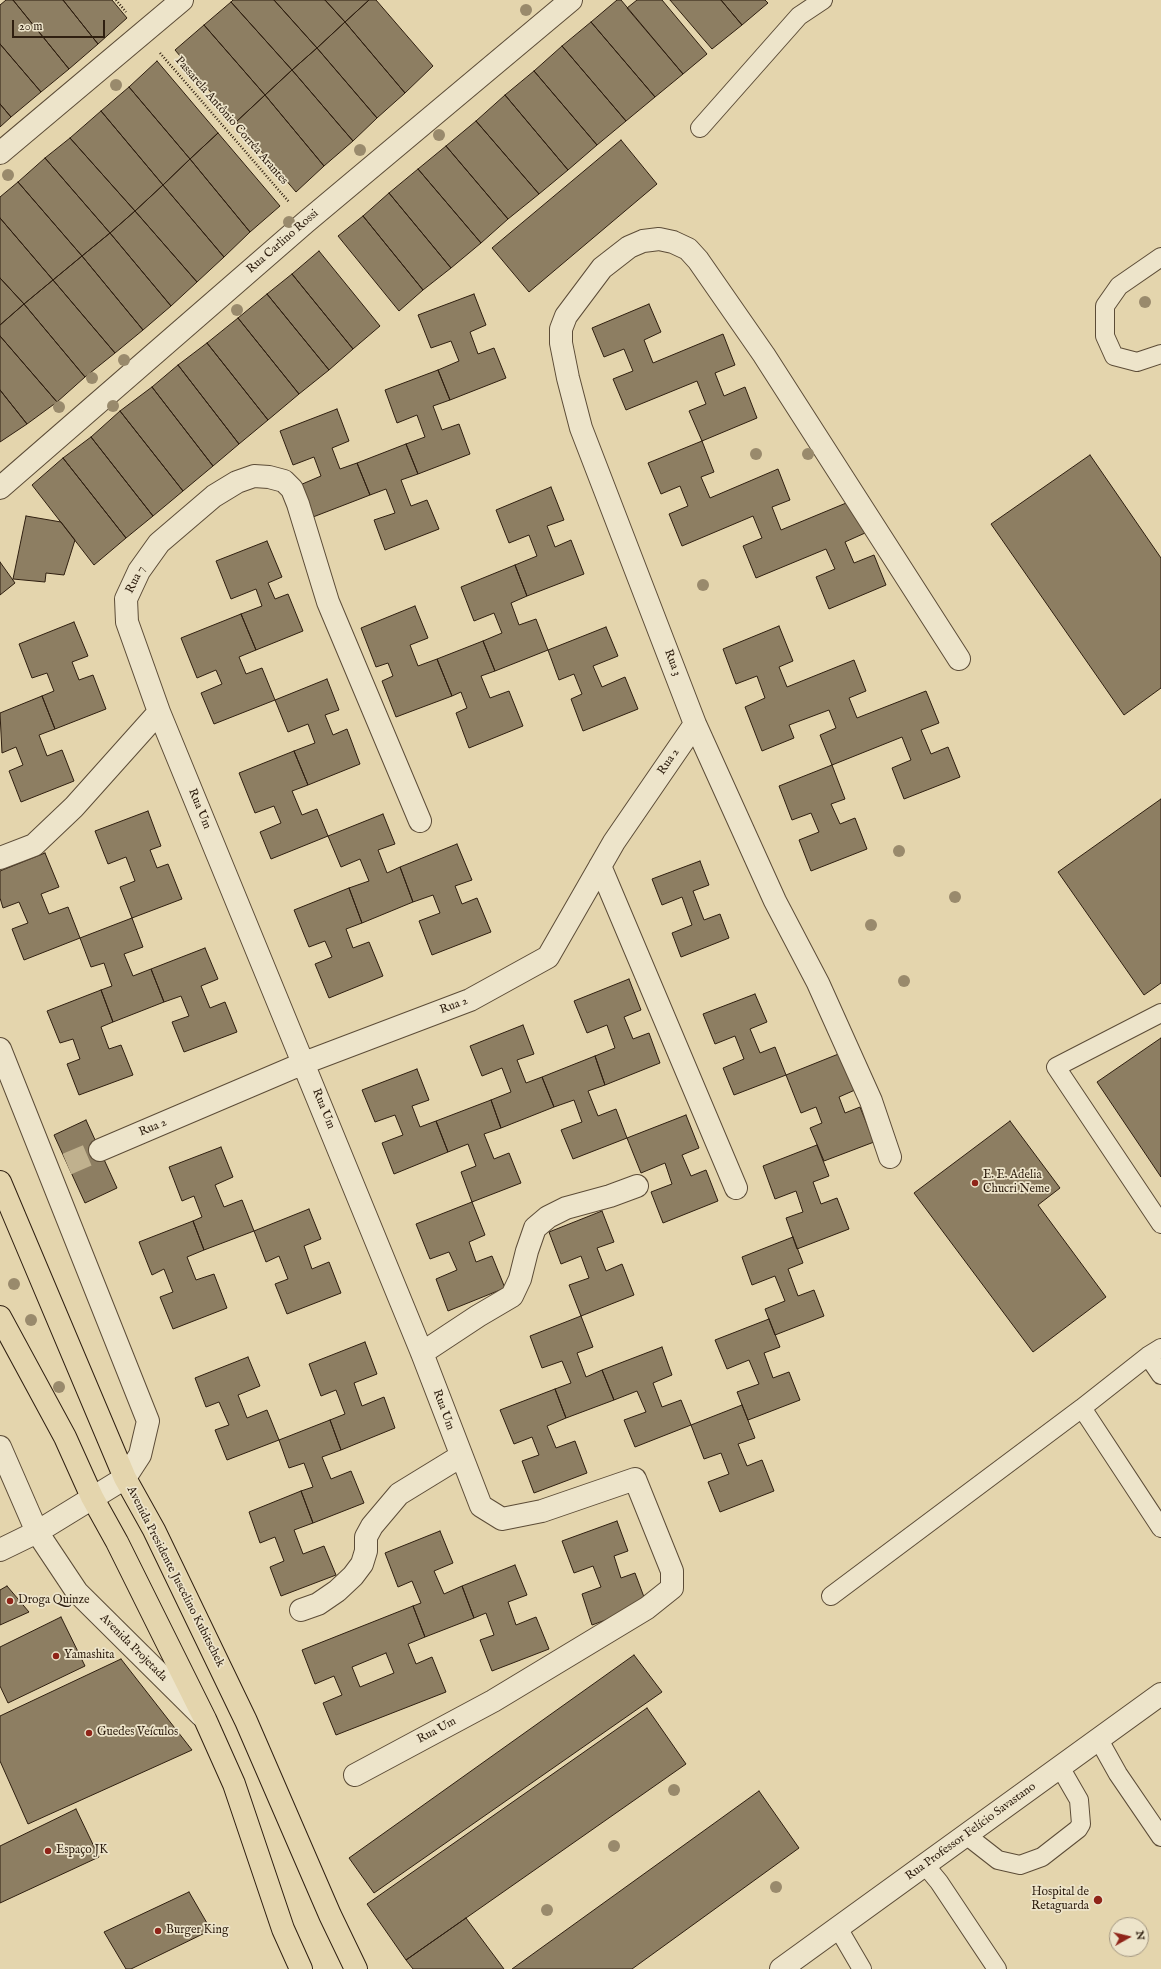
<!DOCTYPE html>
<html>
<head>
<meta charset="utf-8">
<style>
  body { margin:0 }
  #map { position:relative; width:1161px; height:1969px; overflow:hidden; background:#e4d5ad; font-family:"IM FELL English",serif }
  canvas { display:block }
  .north { position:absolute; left:1109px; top:1917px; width:40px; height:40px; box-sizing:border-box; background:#ede4ca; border:1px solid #a19580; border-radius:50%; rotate:82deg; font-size:11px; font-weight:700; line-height:16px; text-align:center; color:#2f1f10 }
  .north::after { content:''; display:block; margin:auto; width:14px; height:18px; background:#8f2418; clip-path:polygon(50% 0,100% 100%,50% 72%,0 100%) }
  .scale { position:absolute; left:12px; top:20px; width:93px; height:18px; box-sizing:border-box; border:2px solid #2f1f10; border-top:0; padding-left:5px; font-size:12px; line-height:14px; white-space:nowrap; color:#2f1f10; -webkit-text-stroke:3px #ede4ca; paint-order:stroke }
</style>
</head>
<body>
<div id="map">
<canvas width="1161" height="1969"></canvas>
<div class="north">N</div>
<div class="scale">20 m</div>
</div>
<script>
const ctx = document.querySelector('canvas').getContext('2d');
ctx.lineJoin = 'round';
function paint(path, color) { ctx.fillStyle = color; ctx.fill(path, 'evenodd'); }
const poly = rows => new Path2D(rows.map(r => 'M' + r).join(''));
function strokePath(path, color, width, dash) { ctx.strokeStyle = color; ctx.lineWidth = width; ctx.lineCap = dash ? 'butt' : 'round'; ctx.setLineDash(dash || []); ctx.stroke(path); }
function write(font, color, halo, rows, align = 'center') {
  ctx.font = font + ' "IM FELL English",serif'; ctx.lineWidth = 3.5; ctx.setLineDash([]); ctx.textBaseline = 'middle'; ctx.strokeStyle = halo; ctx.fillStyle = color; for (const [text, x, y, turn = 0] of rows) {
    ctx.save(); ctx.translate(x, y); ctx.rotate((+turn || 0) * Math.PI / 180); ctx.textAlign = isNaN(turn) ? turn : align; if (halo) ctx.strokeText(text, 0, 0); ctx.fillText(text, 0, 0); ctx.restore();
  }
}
const building = poly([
  [6,0,13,0,69,69,41,92,0,44,0,5,6,0],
  [13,0,63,0,98,44,69,69,13,0],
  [63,0,112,0,127,18,98,44,63,0],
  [233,0,274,0,317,48,292,70,231,2,233,0],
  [274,0,325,0,345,22,317,48,274,0],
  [325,0,369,0,345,22,325,0],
  [369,0,376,0,433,66,405,93,345,22,369,0],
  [617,0,621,0,683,74,655,97,591,22,617,0],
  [637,0,662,0,707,54,683,74,627,8,637,0],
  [670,0,721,0,742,25,712,49,670,0],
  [721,0,765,0,768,3,742,25,721,0],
  [231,2,292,70,265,95,204,25,231,2],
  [345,22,405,93,377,118,317,48,345,22],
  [591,22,655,97,626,121,562,46,591,22],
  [204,25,265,95,236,122,175,50,204,25],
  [0,44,41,92,11,117,0,104,0,44],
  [562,46,626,121,597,145,534,71,562,46],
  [317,48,377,118,353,141,292,70,317,48],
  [157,61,218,133,190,159,129,87,157,61],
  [292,70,353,141,324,166,265,95,292,70],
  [534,71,597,145,568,170,505,95,534,71],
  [129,87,190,159,163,185,101,111,129,87],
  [265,95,324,166,296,192,236,122,265,95],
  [505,95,568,170,539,194,476,121,505,95],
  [0,104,11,117,0,127,0,104],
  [101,111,163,185,135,211,70,138,101,111],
  [476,121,539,194,508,219,446,146,476,121],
  [218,133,280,206,250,232,190,159,218,133],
  [70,138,135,211,110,233,45,158,70,138],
  [621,140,657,184,529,292,492,248,621,140],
  [446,146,508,219,481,243,418,169,446,146],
  [45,158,110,233,82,256,18,182,45,158],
  [190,159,250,232,224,257,163,185,190,159],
  [418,169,481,243,451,268,389,193,418,169],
  [18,182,82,256,53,280,0,218,0,197,18,182],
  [163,185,224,257,197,282,135,211,163,185],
  [389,193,451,268,423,290,363,216,389,193],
  [135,211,197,282,171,306,110,233,135,211],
  [363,216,423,290,399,311,338,236,363,216],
  [0,218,53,280,24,304,0,278,0,218],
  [110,233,171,306,143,330,82,256,110,233],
  [319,251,380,326,353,349,292,274,319,251],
  [82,256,143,330,115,353,53,280,82,256],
  [292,274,353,349,329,370,267,294,292,274],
  [0,278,24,304,0,325,0,278],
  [53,280,115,353,85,377,24,304,53,280],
  [267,294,329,370,299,394,238,318,267,294],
  [474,294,486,325,470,332,478,354,494,348,506,378,450,400,438,370,459,361,451,341,431,348,418,315,474,294],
  [24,304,85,377,57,402,0,336,0,325,24,304],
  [649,304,661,332,644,340,653,363,723,334,735,365,715,373,724,396,745,387,757,418,702,441,689,411,706,404,697,381,626,410,613,379,633,371,624,349,604,357,592,328,649,304],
  [238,318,299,394,268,420,207,343,238,318],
  [0,336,57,402,27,424,0,390,0,336],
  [207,343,268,420,239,444,178,365,207,343],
  [178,365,239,444,213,466,152,387,178,365],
  [438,370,450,400,433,406,442,430,459,424,470,454,418,474,406,444,425,437,417,415,397,423,385,390,438,370],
  [152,387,213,466,183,491,120,411,152,387],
  [0,390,27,424,0,442,0,390],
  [337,409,349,441,332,448,340,469,357,463,370,495,313,517,300,485,321,476,314,457,293,465,280,431,337,409],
  [120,411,183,491,153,516,91,437,120,411],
  [91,437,153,516,126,538,63,458,91,437],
  [702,441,714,472,701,477,710,498,778,469,790,500,772,507,781,530,851,501,865,533,845,542,854,563,874,555,886,585,829,609,816,577,835,569,826,549,756,578,743,546,762,538,753,516,682,546,669,514,688,506,680,486,661,494,648,463,702,441],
  [406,444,418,474,401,480,411,506,427,500,439,529,385,550,374,520,395,513,386,489,370,495,357,463,406,444],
  [1090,455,1161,558,1161,688,1124,715,991,524,1090,455],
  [63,458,126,538,94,565,32,485,63,458],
  [551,487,564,520,547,526,555,547,571,540,584,574,527,596,515,565,537,556,529,535,509,543,496,510,551,487],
  [26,516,61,522,75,540,64,575,46,573,45,582,13,579,26,516],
  [267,541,282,577,268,583,275,599,288,594,303,631,256,650,241,614,262,606,256,589,231,599,216,561,267,541],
  [0,562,15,583,0,595,0,562],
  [515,565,527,596,511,603,519,625,536,619,548,650,495,671,483,641,502,633,494,613,474,621,461,587,515,565],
  [415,606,428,638,410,645,418,666,437,659,452,696,396,717,382,681,393,676,388,663,376,667,361,628,415,606],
  [241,614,256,650,239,657,246,674,262,668,275,700,214,724,201,693,222,684,216,670,197,678,181,638,241,614],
  [74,622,88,656,72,662,79,680,93,675,106,709,55,729,42,696,54,691,47,673,32,678,19,644,74,622],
  [779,626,793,661,779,667,787,687,854,660,866,691,849,698,857,718,926,691,939,723,921,730,931,754,948,747,960,777,904,799,892,768,911,760,902,737,832,765,820,735,836,728,829,710,789,725,794,738,762,751,745,707,765,698,757,676,736,684,723,649,779,626],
  [606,627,618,656,593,666,602,687,625,677,638,709,583,731,571,699,582,694,574,674,559,680,548,650,606,627],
  [483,641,495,671,481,676,490,698,509,691,523,726,469,748,456,713,467,708,461,692,452,696,437,659,483,641],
  [327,679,339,710,325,715,333,735,347,729,360,764,308,785,294,751,315,743,308,724,288,732,275,700,327,679],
  [42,696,55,729,39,735,47,756,62,750,74,781,21,802,9,771,23,765,16,747,2,753,0,713,42,696],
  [294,751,308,785,292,791,302,815,317,809,328,836,271,859,260,832,281,823,274,806,255,813,239,773,294,751],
  [832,765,845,799,831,804,840,824,855,818,867,849,811,871,799,840,819,832,811,813,792,820,779,786,832,765],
  [1161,799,1161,983,1144,995,1058,872,1161,799],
  [148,811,161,846,150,850,157,868,168,864,182,899,132,918,120,887,135,881,126,857,108,864,95,831,148,811],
  [383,814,395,844,378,850,387,873,400,867,413,902,362,923,349,888,369,881,360,859,341,867,328,836,383,814],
  [457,844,472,880,455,886,462,904,477,898,491,932,432,955,419,921,440,913,433,895,413,902,400,867,457,844],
  [45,853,59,887,41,894,49,914,68,907,80,938,24,960,12,929,28,923,19,902,3,908,0,898,0,871,45,853],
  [700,861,709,885,693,891,704,920,720,914,729,938,681,957,672,933,692,925,682,897,662,905,652,879,700,861],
  [349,888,362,923,346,929,353,948,369,942,383,976,329,998,315,964,332,957,325,941,309,947,294,910,349,888],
  [132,918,143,947,124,954,133,976,151,969,164,1002,113,1022,101,990,112,986,104,963,91,967,80,938,132,918],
  [205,948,218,979,201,986,210,1008,225,1002,237,1032,184,1052,172,1022,189,1016,181,996,164,1002,151,969,205,948],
  [629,979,641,1010,624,1017,633,1039,649,1033,660,1063,605,1085,595,1056,615,1048,607,1025,587,1033,574,1001,629,979],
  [101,990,113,1022,101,1027,109,1049,121,1045,133,1075,79,1095,67,1064,80,1059,73,1039,60,1043,47,1011,101,990],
  [755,994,767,1022,750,1029,760,1053,775,1047,786,1075,734,1095,723,1068,744,1059,735,1036,715,1044,703,1014,755,994],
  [523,1025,534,1054,517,1060,526,1083,542,1077,554,1107,501,1128,491,1100,511,1092,502,1068,482,1076,470,1046,523,1025],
  [1161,1038,1161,1177,1097,1082,1161,1038],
  [841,1053,855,1090,839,1097,845,1113,860,1107,874,1142,824,1161,810,1128,822,1123,816,1107,801,1113,786,1075,841,1053],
  [595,1056,605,1085,588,1091,598,1116,616,1109,627,1138,573,1159,561,1130,582,1122,574,1100,554,1107,542,1077,595,1056],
  [417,1069,429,1100,412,1106,420,1127,436,1121,448,1152,394,1174,382,1143,403,1135,395,1115,375,1122,362,1090,417,1069],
  [491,1100,501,1128,484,1134,494,1159,509,1153,521,1183,472,1202,461,1172,476,1166,468,1144,448,1152,436,1121,491,1100],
  [686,1115,699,1148,682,1155,691,1176,706,1170,718,1201,663,1223,651,1192,672,1184,665,1163,641,1173,627,1138,686,1115],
  [86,1120,117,1188,85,1203,54,1135,86,1120],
  [1010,1121,1060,1188,1038,1205,1106,1297,1033,1352,914,1193,1010,1121],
  [817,1145,829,1176,813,1182,821,1204,837,1198,849,1229,797,1249,786,1218,803,1212,796,1191,775,1199,763,1166,817,1145],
  [221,1147,233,1177,215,1185,224,1207,242,1200,254,1231,204,1250,193,1221,202,1217,194,1196,182,1201,169,1167,221,1147],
  [472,1202,485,1235,469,1242,476,1262,492,1256,505,1288,448,1311,436,1279,457,1270,449,1252,430,1259,416,1224,472,1202],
  [309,1209,321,1239,304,1246,312,1269,329,1262,341,1293,287,1314,275,1284,288,1279,279,1256,266,1262,254,1231,309,1209],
  [602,1211,614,1242,597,1248,606,1271,622,1264,634,1295,581,1316,569,1285,589,1278,581,1256,561,1264,549,1232,602,1211],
  [193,1221,204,1250,187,1257,196,1280,214,1274,227,1308,173,1329,160,1297,173,1292,164,1269,152,1275,139,1242,193,1221],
  [793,1237,803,1263,788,1269,798,1296,814,1290,824,1316,775,1335,765,1309,785,1301,775,1276,752,1285,742,1257,793,1237],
  [581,1316,593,1347,577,1353,586,1377,602,1370,614,1400,566,1418,555,1389,571,1383,562,1361,542,1368,530,1336,581,1316],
  [769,1319,780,1347,764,1353,773,1378,789,1372,800,1400,748,1420,737,1392,759,1384,749,1360,727,1369,715,1340,769,1319],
  [365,1342,377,1374,354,1383,362,1406,384,1397,395,1428,341,1450,330,1420,345,1414,336,1390,321,1396,309,1364,365,1342],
  [662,1347,672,1375,653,1383,662,1407,681,1400,691,1425,635,1447,624,1420,646,1412,637,1391,614,1400,602,1370,662,1347],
  [248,1357,260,1386,238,1395,247,1418,267,1410,279,1440,227,1460,215,1430,229,1425,219,1402,206,1407,195,1378,248,1357],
  [555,1389,566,1418,547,1426,556,1448,575,1441,587,1473,534,1493,522,1461,539,1455,532,1437,514,1444,500,1410,555,1389],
  [742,1405,755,1438,738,1444,747,1466,762,1460,774,1491,720,1512,708,1482,729,1474,721,1453,704,1459,691,1425,742,1405],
  [330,1420,341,1450,322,1457,331,1479,351,1471,364,1503,313,1523,301,1491,313,1487,304,1463,289,1468,279,1440,330,1420],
  [301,1491,313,1523,294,1530,303,1554,324,1546,336,1575,281,1596,270,1567,284,1561,275,1537,260,1543,249,1512,301,1491],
  [617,1521,628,1551,614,1556,621,1578,635,1573,647,1605,592,1625,582,1594,601,1587,593,1566,574,1573,562,1541,617,1521],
  [440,1531,453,1563,434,1571,444,1594,462,1586,474,1618,425,1637,413,1606,421,1603,412,1581,398,1587,385,1553,440,1531],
  [515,1565,527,1595,508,1602,516,1625,536,1617,549,1649,492,1671,480,1640,494,1635,486,1613,474,1618,462,1586,515,1565],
  [7,1586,29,1612,0,1625,0,1590,7,1586],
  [413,1606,425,1637,408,1644,416,1664,432,1657,446,1692,336,1735,323,1703,342,1695,334,1676,315,1684,302,1650,413,1606],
  [386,1653,394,1673,360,1687,352,1667,386,1653],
  [61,1617,85,1666,8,1703,0,1686,0,1647,61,1617],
  [634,1655,662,1692,374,1893,349,1858,634,1655],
  [121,1659,192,1750,28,1824,0,1761,0,1716,121,1659],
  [647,1708,686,1764,406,1960,367,1904,647,1708],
  [759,1791,799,1848,632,1969,512,1969,759,1791],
  [76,1809,99,1857,0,1903,0,1846,76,1809],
  [189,1892,211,1930,131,1969,126,1969,104,1932,189,1892],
  [466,1918,504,1969,413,1969,406,1960,466,1918]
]);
paint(building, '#8d7e62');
strokePath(building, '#2f1f10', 1);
strokePath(poly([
  [67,1164,100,1150]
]), '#c0b18e', 22, [22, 11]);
const lane = poly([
  [700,128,799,16,823,0],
  [1161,257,1119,286,1105,306,1105,336,1114,356,1137,362,1161,354],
  [1161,1013,1056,1067,1161,1224],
  [1161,1348,1148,1356,1082,1408,1161,1528],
  [1148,1356,1161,1375],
  [831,1596,1082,1408],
  [1099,1740,1118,1774,1161,1837],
  [966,1835,998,1860,1020,1865,1042,1857,1078,1829,1081,1824,1079,1800,1060,1767],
  [925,1865,939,1882,997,1969],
  [838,1928,862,1969]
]);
const street = poly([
  [0,153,182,0],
  [0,488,306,222,571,0],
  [0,858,34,845,74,807,159,712],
  [600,866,736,1188],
  [0,1049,148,1421,140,1455,125,1478,37,1532,0,1550],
  [100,1150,304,1063,470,1000,548,957,614,842,695,724],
  [890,1157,871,1101,818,983,775,901,695,724,581,428,568,378,561,343,561,329,566,316,602,268,629,247,643,241,659,239,673,242,688,249,698,260,764,355,959,659],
  [422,1353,478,1316,512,1296,520,1279,527,1251,535,1228,548,1217,566,1208,610,1196,637,1186],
  [0,1447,37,1532,77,1592,201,1715],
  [301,1610,318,1604,337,1591,353,1576,362,1564,366,1551,366,1537,372,1526,399,1494,461,1456],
  [355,1775,493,1701,647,1608,672,1588,672,1571,635,1479,542,1511,502,1519,481,1506,422,1353,159,712,127,622,126,599,139,571,159,543,214,496,237,482,254,476,269,477,284,481,292,489,298,504,328,602,420,821],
  [781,1969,1161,1694]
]);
const primary = poly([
  [0,1182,125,1478,154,1530,246,1721,330,1915,356,1969],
  [0,1317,65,1437,92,1497,117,1542,205,1719,234,1784,283,1929,301,1969]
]);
strokePath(lane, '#5c4c37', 20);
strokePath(street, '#5c4c37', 24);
strokePath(primary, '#2f1f10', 24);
strokePath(poly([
  [116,0,126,12],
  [160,53,289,202]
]), '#2f1f10', 2.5, [1, 2]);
strokePath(lane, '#ede4ca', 18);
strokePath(street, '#ede4ca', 22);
strokePath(primary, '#e4d5ad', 22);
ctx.fillStyle = '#998a6c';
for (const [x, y] of [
  [526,10],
  [116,85],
  [439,135],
  [360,150],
  [8,175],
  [289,222],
  [1145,302],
  [237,310],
  [124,360],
  [92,378],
  [113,406],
  [59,407],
  [756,454],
  [808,454],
  [703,585],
  [899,851],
  [955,897],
  [871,925],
  [904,981],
  [14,1284],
  [31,1320],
  [59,1387],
  [674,1790],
  [614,1846],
  [776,1887],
  [547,1910]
]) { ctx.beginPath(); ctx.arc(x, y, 6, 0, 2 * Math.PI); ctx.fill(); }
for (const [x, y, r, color] of [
  [975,1183,4,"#8f2418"],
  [10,1601,4,"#8f2418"],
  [56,1656,4,"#8f2418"],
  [89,1733,4,"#8f2418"],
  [48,1851,4,"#8f2418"],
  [1098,1900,5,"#8f2418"],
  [158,1931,4,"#8f2418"]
]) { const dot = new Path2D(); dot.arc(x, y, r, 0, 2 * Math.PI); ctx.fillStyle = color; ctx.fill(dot); strokePath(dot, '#ede4ca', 1.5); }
write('12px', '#2f1f10', '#ede4ca', [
  ["Passarela Antônio Corrêa Arantes",231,121,49],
  ["Rua Carlino Rossi",283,242,-41],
  ["Rua 7",136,580,-63],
  ["Rua 3",672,663,69],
  ["Rua 2",669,762,-56],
  ["Rua Um",199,809,68],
  ["Rua 2",454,1006,-21],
  ["Rua Um",323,1109,68],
  ["Rua 2",153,1128,-23],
  ["Rua Um",443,1410,70],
  ["Avenida Presidente Juscelino Kubitschek",175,1577,63],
  ["Avenida Projetada",133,1648,45],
  ["Rua Um",437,1731,-28],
  ["Rua Professor Felício Savastano",971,1832,-36]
]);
write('12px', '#2f1f10', '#ede4ca', [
  ["E. E. Adelia",983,1176],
  ["Chucri Neme",983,1190],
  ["Droga Quinze",18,1601],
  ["Yamashita",64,1656],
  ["Guedes Veículos",97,1733],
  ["Espaço JK",56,1851],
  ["Hospital de",1089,1893,"right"],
  ["Retaguarda",1089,1907,"right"],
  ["Burger King",166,1931]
], 'left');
</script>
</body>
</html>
